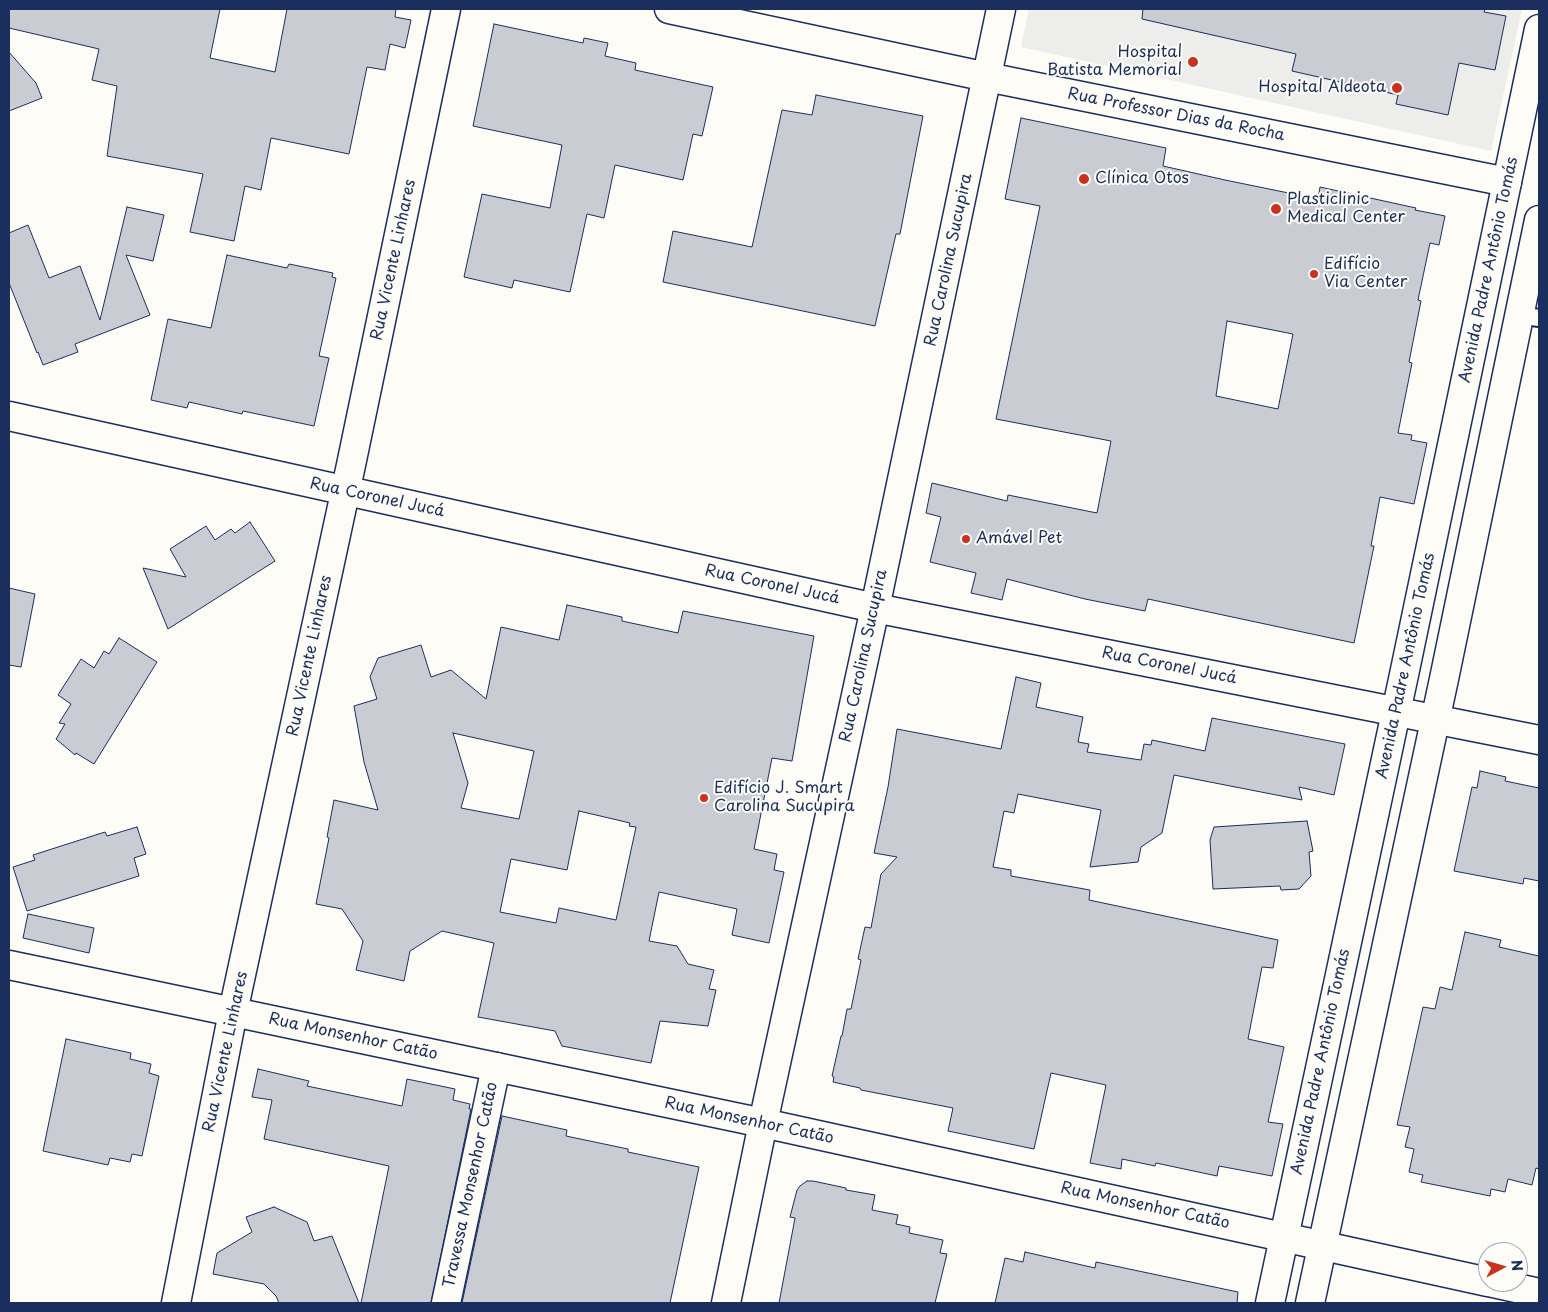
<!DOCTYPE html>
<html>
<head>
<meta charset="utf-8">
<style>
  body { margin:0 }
  #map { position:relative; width:1548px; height:1312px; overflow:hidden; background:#fdfcf7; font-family:"Playpen Sans",sans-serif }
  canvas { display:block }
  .frame { position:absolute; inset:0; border:10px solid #1b2f5e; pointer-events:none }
  .north { position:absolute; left:1478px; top:1242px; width:50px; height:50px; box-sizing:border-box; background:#fdfcf7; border:1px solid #a3aaba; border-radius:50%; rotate:84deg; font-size:14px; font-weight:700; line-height:20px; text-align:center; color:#1b2f5e }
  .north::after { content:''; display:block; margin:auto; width:18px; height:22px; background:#c8321e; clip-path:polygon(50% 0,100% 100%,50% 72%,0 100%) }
</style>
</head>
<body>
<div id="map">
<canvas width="1548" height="1312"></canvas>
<div class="frame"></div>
<div class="north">N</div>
</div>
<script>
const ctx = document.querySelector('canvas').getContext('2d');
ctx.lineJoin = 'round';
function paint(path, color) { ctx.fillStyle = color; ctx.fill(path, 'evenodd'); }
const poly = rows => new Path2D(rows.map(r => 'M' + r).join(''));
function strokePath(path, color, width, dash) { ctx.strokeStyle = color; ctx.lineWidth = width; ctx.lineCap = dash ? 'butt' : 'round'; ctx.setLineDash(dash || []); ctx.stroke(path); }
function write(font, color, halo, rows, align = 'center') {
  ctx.font = font + ' "Playpen Sans",sans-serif'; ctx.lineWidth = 4; ctx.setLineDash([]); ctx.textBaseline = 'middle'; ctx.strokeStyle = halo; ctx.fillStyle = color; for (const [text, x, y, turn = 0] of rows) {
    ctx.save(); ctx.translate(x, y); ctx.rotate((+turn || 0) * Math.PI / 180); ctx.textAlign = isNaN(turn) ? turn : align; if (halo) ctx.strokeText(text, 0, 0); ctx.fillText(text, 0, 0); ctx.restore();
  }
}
paint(poly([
  [1029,9,1522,9,1491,151,1021,47]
]), '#edeeec');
const building = poly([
  [9,9,220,9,210,58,275,72,287,9,396,9,395,17,411,20,405,48,390,44,385,70,367,67,349,154,271,138,261,190,245,186,234,241,190,232,203,174,107,156,117,86,92,80,99,49,9,28,9,9],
  [1143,9,1485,9,1484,12,1506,16,1495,70,1459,63,1448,115,1396,104,1398,95,1292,71,1296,54,1142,19,1143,9],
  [494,24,583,43,584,38,608,43,605,56,636,63,635,70,713,87,702,136,693,134,683,180,615,165,604,218,587,214,570,292,514,280,512,288,464,277,482,194,550,208,562,145,473,126,494,24],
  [9,52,36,83,42,98,9,111,9,52],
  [816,95,923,116,900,234,896,234,875,326,663,282,673,231,752,247,782,110,812,115,816,95],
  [1021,118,1166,148,1163,166,1225,180,1318,199,1320,187,1416,208,1415,210,1445,216,1439,245,1430,243,1418,300,1421,301,1409,362,1412,363,1398,433,1412,435,1411,440,1427,443,1414,504,1380,497,1371,546,1374,546,1354,643,1148,599,1145,611,1085,599,1007,579,1002,600,971,593,976,573,930,562,941,517,926,513,932,483,1007,501,1008,495,1097,513,1111,441,996,419,1040,206,1005,199,1021,118],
  [1227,321,1293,334,1278,409,1216,396,1227,321],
  [127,207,164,215,153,261,126,255,150,315,75,344,78,352,43,365,38,352,37,353,9,283,9,233,28,225,49,278,80,266,100,320,127,207],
  [227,255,287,268,289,264,333,273,332,277,336,278,319,356,329,358,314,426,243,411,242,414,189,402,187,408,151,400,168,319,211,328,227,255],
  [250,522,275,561,168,629,143,568,186,577,170,549,206,526,215,540,231,529,235,533,250,522],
  [9,588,35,594,21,667,9,665,9,588],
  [567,605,622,617,622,621,678,633,683,611,814,636,792,761,772,758,754,849,777,854,774,870,784,872,769,943,732,935,737,909,659,892,649,941,677,946,688,964,714,970,709,989,716,990,708,1026,660,1021,651,1063,562,1046,555,1031,478,1017,494,943,442,931,410,951,404,981,356,970,363,941,342,909,316,904,329,838,327,837,334,800,378,810,364,762,354,706,377,699,370,677,378,658,421,645,431,677,451,670,486,699,501,627,559,640,567,605],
  [453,733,534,751,519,819,461,808,468,783,453,733],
  [579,811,630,823,629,826,636,827,616,920,559,908,556,923,500,912,511,859,567,870,579,811],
  [119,638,157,662,94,764,76,753,75,755,56,739,65,724,59,723,71,704,58,695,81,659,94,668,104,651,109,654,119,638],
  [1016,677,1041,683,1036,707,1083,717,1078,742,1089,744,1087,752,1141,760,1144,744,1151,745,1152,740,1205,751,1212,718,1345,744,1334,795,1299,787,1302,800,1174,775,1162,833,1141,847,1138,862,1090,867,1101,810,1018,794,1014,813,1004,811,993,867,1011,870,1011,876,1090,890,1089,900,1278,940,1273,968,1262,967,1248,1039,1284,1047,1268,1122,1283,1124,1272,1176,1219,1166,1217,1176,1156,1163,1155,1166,1122,1159,1121,1169,1090,1163,1106,1085,1051,1073,1034,1149,948,1131,953,1108,861,1090,860,1088,833,1082,834,1077,832,1076,841,1036,842,1036,847,1009,851,1009,861,960,858,959,865,927,871,928,881,874,897,857,874,853,888,787,897,729,1001,749,1016,677],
  [1480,771,1506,777,1505,781,1539,788,1539,881,1524,878,1523,884,1454,871,1472,787,1477,788,1480,771],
  [1307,821,1313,851,1309,852,1311,876,1299,889,1281,890,1280,886,1213,889,1210,840,1214,827,1307,821],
  [137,827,146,854,134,858,139,876,27,911,13,867,35,860,33,855,105,832,107,836,137,827],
  [28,914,94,928,89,953,23,938,28,914],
  [1465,932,1501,940,1499,947,1539,956,1539,1169,1536,1168,1532,1185,1508,1179,1505,1192,1491,1189,1490,1196,1421,1182,1423,1175,1409,1172,1414,1149,1405,1147,1410,1127,1397,1125,1423,1007,1435,1009,1440,987,1452,990,1465,932],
  [66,1039,131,1053,130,1059,151,1064,149,1073,159,1076,142,1156,132,1154,130,1162,110,1158,108,1165,43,1151,66,1039],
  [258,1069,309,1081,307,1086,402,1106,407,1079,455,1089,453,1100,470,1104,469,1109,471,1109,431,1303,361,1303,389,1166,264,1139,272,1100,252,1097,258,1069],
  [502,1116,567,1130,566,1136,628,1149,628,1152,699,1167,670,1303,462,1303,502,1116],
  [807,1181,813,1181,846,1188,846,1190,875,1195,872,1210,898,1215,896,1224,910,1227,909,1233,943,1240,940,1253,947,1254,935,1303,779,1303,795,1218,790,1217,797,1190,800,1186,807,1181],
  [274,1207,307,1222,314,1241,332,1236,359,1303,279,1303,276,1296,264,1284,213,1274,217,1253,252,1232,246,1217,274,1207],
  [1025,1252,1095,1268,1096,1262,1238,1292,1237,1303,995,1303,1005,1258,1023,1262,1025,1252]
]);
paint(building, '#c9ccd3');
strokePath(building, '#1b2f5e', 1);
const service = poly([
  [1519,315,1539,318]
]);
const minor = poly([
  [669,9,987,77,1507,182],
  [9,416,875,608,1539,740],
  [176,1303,233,1012,351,465,446,9],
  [446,1303,496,1067],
  [726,1303,763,1123,875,608,1001,9]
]);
const tertiary = poly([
  [9,965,763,1123,1488,1282],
  [1489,1282,1539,1293]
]);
const primary = poly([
  [1270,1303,1405,670,1539,29],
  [1310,1303,1444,679,1539,220]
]);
strokePath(service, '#1b2f5e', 20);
strokePath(minor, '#1b2f5e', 31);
strokePath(tertiary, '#1b2f5e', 31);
strokePath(primary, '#1b2f5e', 31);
strokePath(service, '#fdfcf7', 16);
strokePath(minor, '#fdfcf7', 28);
strokePath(tertiary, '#fdfcf7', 28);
strokePath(primary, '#fdfcf7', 28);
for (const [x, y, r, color] of [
  [1193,62,6,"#c8321e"],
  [1397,88,6,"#c8321e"],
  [1084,179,6,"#c8321e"],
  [1276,209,6,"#c8321e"],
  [1314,274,5,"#c8321e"],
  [966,539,5,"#c8321e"],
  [704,798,5,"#c8321e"]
]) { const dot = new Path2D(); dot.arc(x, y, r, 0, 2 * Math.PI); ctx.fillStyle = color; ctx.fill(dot); strokePath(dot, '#fdfcf7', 2); }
write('16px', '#1b2f5e', '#fdfcf7', [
  ["Hospital",1182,53,"right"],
  ["Batista Memorial",1182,71,"right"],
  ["Hospital Aldeota",1386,88,"right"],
  ["Clínica Otos",1095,179],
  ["Plasticlinic",1287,200],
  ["Medical Center",1287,218],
  ["Edifício",1324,265],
  ["Via Center",1324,283],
  ["Amável Pet",976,539],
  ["Edifício J. Smart",714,789],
  ["Carolina Sucupira",714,807]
], 'left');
write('16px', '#1b2f5e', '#fdfcf7', [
  ["Rua Professor Dias da Rocha",1176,115,11],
  ["Rua Vicente Linhares",394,260,-78],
  ["Rua Carolina Sucupira",949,260,-78],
  ["Avenida Padre Antônio Tomás",1489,270,-78],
  ["Rua Coronel Jucá",377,498,12],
  ["Rua Coronel Jucá",772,585,12],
  ["Rua Vicente Linhares",310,656,-78],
  ["Rua Carolina Sucupira",864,656,-78],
  ["Rua Coronel Jucá",1169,666,11],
  ["Avenida Padre Antônio Tomás",1406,666,-78],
  ["Rua Monsenhor Catão",353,1037,12],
  ["Rua Vicente Linhares",226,1052,-78],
  ["Avenida Padre Antônio Tomás",1321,1062,-78],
  ["Rua Monsenhor Catão",749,1121,12],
  ["Travessa Monsenhor Catão",471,1185,-78],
  ["Rua Monsenhor Catão",1145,1206,12]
]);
</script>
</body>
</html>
